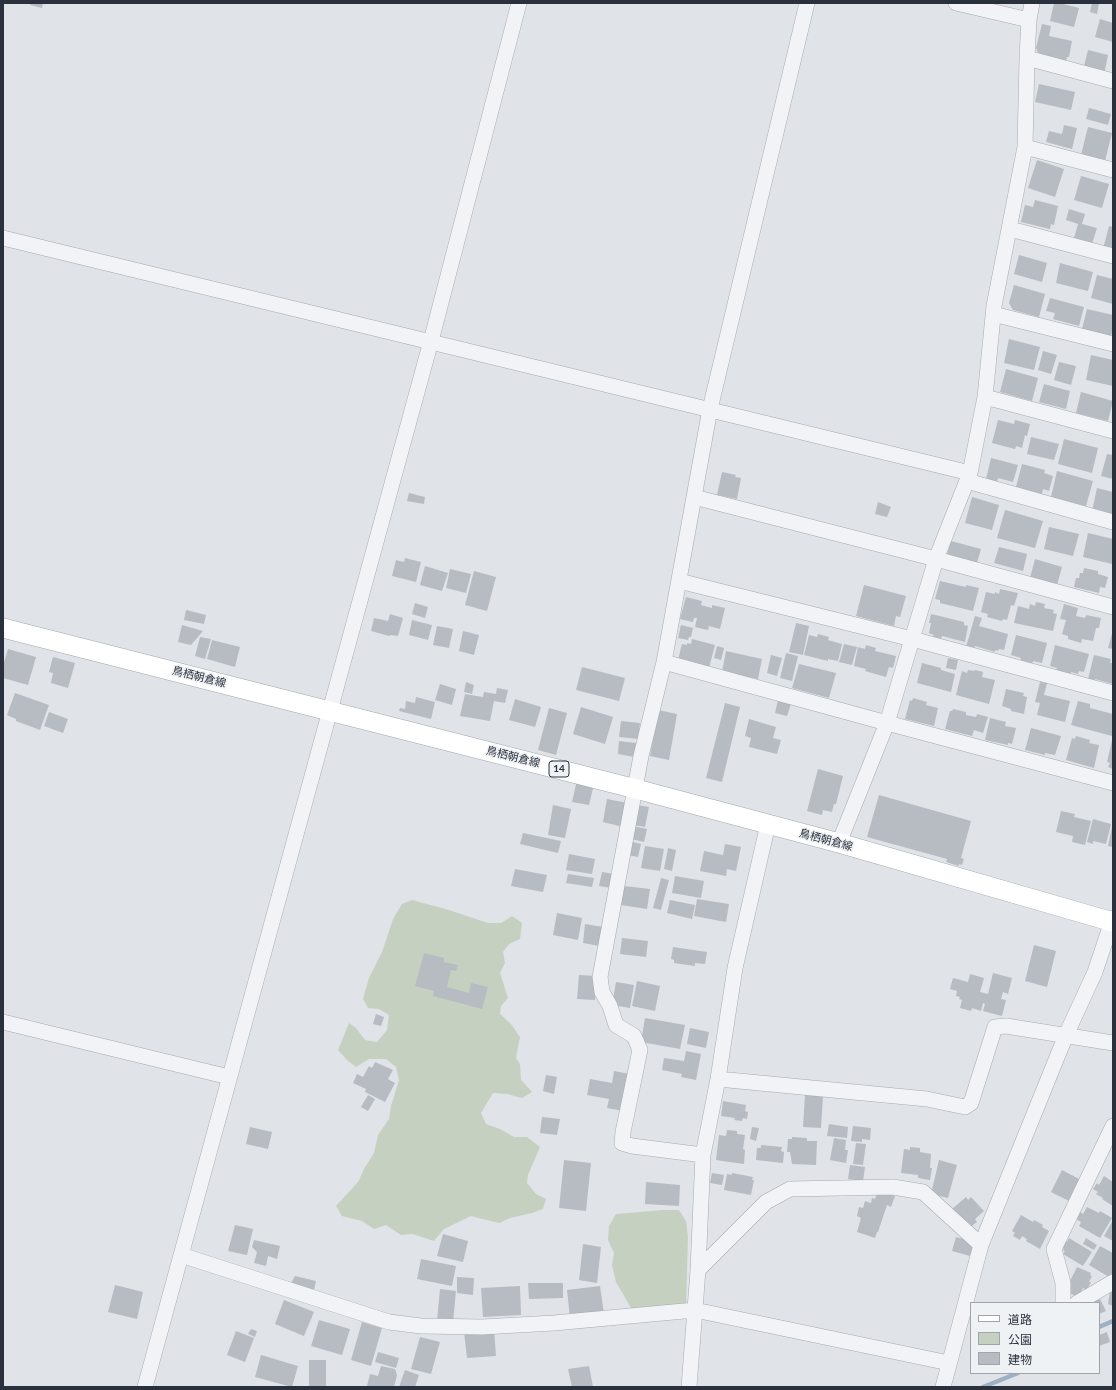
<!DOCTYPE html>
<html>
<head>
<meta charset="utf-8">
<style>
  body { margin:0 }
  #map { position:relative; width:1116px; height:1390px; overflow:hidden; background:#e0e3e7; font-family:Lato,"Noto Sans JP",sans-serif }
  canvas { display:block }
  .frame { position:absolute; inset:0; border:4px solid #2a313d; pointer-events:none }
  .legend { position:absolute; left:970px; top:1302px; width:130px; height:72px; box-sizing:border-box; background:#eff2f5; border:1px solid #a0a5ab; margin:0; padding:5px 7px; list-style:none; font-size:12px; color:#2a313d }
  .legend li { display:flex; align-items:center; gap:8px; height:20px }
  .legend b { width:20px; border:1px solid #a0a5ab }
</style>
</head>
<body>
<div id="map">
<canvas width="1116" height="1390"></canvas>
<div class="frame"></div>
<ul class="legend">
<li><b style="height:5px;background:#fff"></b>道路</li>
<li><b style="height:11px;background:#c6d0c1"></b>公園</li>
<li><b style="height:11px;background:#b7bcc3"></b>建物</li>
</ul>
</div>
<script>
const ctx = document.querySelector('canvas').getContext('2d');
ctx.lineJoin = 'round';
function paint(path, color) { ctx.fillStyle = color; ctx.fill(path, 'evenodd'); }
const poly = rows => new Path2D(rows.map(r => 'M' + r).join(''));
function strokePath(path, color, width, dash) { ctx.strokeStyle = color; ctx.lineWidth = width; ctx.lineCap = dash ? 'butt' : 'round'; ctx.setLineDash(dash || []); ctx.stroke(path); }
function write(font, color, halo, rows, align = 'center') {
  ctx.font = font + ' Lato,"Noto Sans JP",sans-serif'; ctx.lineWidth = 3; ctx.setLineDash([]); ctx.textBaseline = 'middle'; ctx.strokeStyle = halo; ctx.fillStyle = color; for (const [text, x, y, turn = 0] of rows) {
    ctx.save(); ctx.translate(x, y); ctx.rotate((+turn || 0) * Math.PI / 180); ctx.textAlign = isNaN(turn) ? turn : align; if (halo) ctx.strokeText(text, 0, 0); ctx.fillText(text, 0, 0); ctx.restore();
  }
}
paint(poly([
  [412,900,449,910,488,923,501,923,512,916,522,923,520,939,509,944,503,952,505,963,500,973,508,998,501,1006,500,1014,511,1024,520,1037,516,1058,520,1064,521,1080,532,1092,522,1098,507,1094,493,1093,481,1113,486,1124,500,1129,514,1137,527,1137,540,1147,528,1175,527,1183,536,1194,546,1199,543,1209,532,1213,510,1218,499,1223,471,1216,444,1229,434,1241,413,1234,401,1235,386,1225,374,1229,362,1221,342,1216,336,1206,358,1182,364,1169,374,1153,378,1135,389,1119,391,1106,399,1080,396,1067,386,1059,369,1059,356,1067,347,1060,338,1050,349,1023,356,1028,365,1040,377,1042,387,1030,389,1015,379,1009,368,1008,363,999,369,978,382,952,393,919,402,904],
  [663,1210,679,1210,686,1221,688,1237,686,1305,645,1310,631,1308,616,1282,612,1265,614,1253,608,1240,609,1226,616,1214]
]), '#c6d0c1');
strokePath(poly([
  [1099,1327,1113,1321],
  [983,1387,1018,1373]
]), '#9eb1c4', 4.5);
paint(poly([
  [31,3,43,3,42,8,30,5],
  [1054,3,1059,3,1079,8,1074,27,1050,21],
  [1092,3,1099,3,1097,14,1090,12],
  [1100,19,1113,23,1113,42,1095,37],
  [1042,24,1051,26,1049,36,1072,41,1069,57,1067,57,1066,61,1039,55,1036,48],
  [1088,50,1108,55,1104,75,1083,70],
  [1039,84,1075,92,1071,110,1035,102],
  [1089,108,1111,114,1108,125,1086,119],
  [1064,125,1077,128,1072,149,1046,142,1049,131,1062,134],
  [1088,127,1112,133,1105,161,1081,155],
  [1037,160,1064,169,1055,197,1028,188],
  [1081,176,1109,184,1102,208,1074,200],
  [1035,200,1058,206,1054,225,1051,224,1050,229,1021,222,1025,205,1033,207],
  [1069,209,1085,214,1082,224,1097,228,1091,247,1073,242,1078,224,1066,220],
  [1109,226,1113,227,1113,251,1103,249],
  [1019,255,1047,263,1042,282,1014,274],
  [1060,263,1093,272,1088,291,1056,283],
  [1097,275,1113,279,1113,304,1091,298],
  [1014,285,1045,294,1039,317,1013,310,1009,303],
  [1050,298,1084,307,1079,326,1053,319,1055,313,1046,311],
  [1087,309,1113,315,1113,328,1111,336,1082,329],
  [1009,339,1040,347,1034,370,1004,363],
  [1043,351,1057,355,1051,374,1038,370],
  [1091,355,1113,360,1113,386,1086,380],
  [1059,362,1076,366,1071,385,1054,380],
  [1006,369,1038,378,1032,401,1000,392],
  [1044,384,1070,391,1066,409,1039,402],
  [1081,392,1113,401,1108,421,1076,413],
  [998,420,1014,424,1015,420,1030,424,1027,436,1025,435,1022,448,1016,446,1015,449,992,443],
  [1031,437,1059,444,1054,460,1027,454],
  [1064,439,1098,448,1092,473,1058,464],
  [1107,454,1113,455,1113,479,1101,476],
  [991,458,1018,465,1013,482,998,478,997,482,986,479],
  [1022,464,1045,470,1044,473,1053,476,1049,491,1043,489,1042,494,1016,487],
  [1057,471,1093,481,1086,506,1051,497],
  [722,472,736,475,735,477,741,478,737,499,717,495],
  [1097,488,1113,492,1113,521,1091,516],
  [409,493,425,497,424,504,407,501],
  [972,497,999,505,992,530,965,523],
  [878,502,891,507,887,517,875,514],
  [1005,510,1043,521,1035,548,997,538],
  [1049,527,1079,534,1073,556,1044,549],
  [1088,533,1113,539,1112,564,1083,557],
  [951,541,981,549,976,566,946,558],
  [999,547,1027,554,1023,571,994,563],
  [405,558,421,562,416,582,392,576,396,560,404,562],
  [1035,559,1062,567,1057,585,1030,578],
  [425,566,448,573,442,591,420,585],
  [1084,568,1098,571,1098,574,1108,577,1105,588,1100,587,1099,593,1074,587,1076,578,1079,578,1080,573,1083,573],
  [450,569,471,574,466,593,446,588],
  [474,571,496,577,487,611,465,605],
  [940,581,966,587,966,585,979,588,973,611,940,603,940,600,935,599],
  [864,585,906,596,900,617,896,616,894,626,856,616],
  [1000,589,1018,593,1014,606,1011,605,1007,620,1003,619,1002,621,987,617,988,614,981,612,986,592,995,594,995,592,999,594],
  [686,597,702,601,701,605,712,608,712,605,725,608,720,629,709,626,708,630,695,627,697,618,694,618,693,622,680,619],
  [1036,602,1045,604,1044,608,1054,610,1053,613,1057,614,1053,631,1014,623,1018,606,1029,609,1030,604,1035,606],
  [415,603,428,607,425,618,412,614],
  [1064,604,1078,608,1076,616,1085,618,1086,615,1101,618,1099,628,1096,628,1093,641,1082,639,1081,643,1068,639,1068,636,1062,634,1066,620,1060,619],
  [186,610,206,615,204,624,184,620],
  [390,614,403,618,398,636,391,635,389,636,371,631,374,618,388,621],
  [931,614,964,622,964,625,968,626,965,642,942,636,941,639,933,637,934,635,929,633,931,623,929,623],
  [975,616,982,618,979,626,1008,634,1004,650,999,649,998,651,995,650,995,652,975,646,974,649,966,647],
  [412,620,432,625,428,640,409,635],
  [796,623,809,626,803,655,789,652],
  [182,625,203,631,191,645,178,642],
  [681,625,693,628,691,637,689,637,688,640,678,638],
  [437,626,453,629,449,648,433,645],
  [1113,630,1113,649,1108,648],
  [463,631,479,635,474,655,459,651],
  [818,634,829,637,828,640,842,644,838,661,828,659,828,661,804,655,809,635,817,637],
  [1016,635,1047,643,1042,663,1033,661,1032,665,1020,662,1021,658,1011,655],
  [200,637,211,639,205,659,195,656],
  [692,639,715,645,709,668,678,660,682,644,687,645,687,643,691,644],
  [212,640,240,647,235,667,207,659],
  [844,644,857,647,852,665,839,662],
  [866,645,876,648,875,651,896,656,893,668,889,667,886,677,865,671,866,669,854,666,858,647,865,649],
  [1055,645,1089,654,1084,672,1079,671,1078,674,1071,672,1070,675,1056,672,1057,668,1050,666],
  [717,646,724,648,721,660,714,658],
  [8,649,36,657,28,685,3,678,3,666],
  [726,651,762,659,758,679,722,672],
  [786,653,798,656,792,681,780,678],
  [771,655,782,658,777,676,767,673],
  [1094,655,1111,659,1110,663,1113,663,1113,684,1095,679,1095,681,1088,679],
  [53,657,75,663,68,688,51,683,53,673,49,672],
  [948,658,958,660,956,670,946,668],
  [922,663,941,668,941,670,955,674,951,692,917,683],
  [799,664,836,673,829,698,792,688],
  [582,667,625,678,619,701,576,690],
  [968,670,974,671,975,670,983,672,982,677,995,680,989,704,956,695,962,671,967,673],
  [466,682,474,685,472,694,464,692],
  [1040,682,1047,683,1044,695,1070,701,1065,722,1037,715,1040,703,1035,702],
  [440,684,456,689,452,705,435,700],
  [497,688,508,690,505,703,494,701,490,721,460,716,465,694,483,697,484,692,496,694],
  [1006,689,1024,693,1023,696,1027,697,1024,714,1011,711,1011,709,1002,706],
  [15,693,49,705,40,730,16,721,16,719,7,715],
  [416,697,435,702,431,719,399,711,400,708,405,709,406,701,415,703],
  [913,698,927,702,926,705,938,708,934,726,905,719,910,700,912,701],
  [515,699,541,707,535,727,509,720],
  [778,700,791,704,787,716,775,713],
  [1078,701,1090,704,1090,708,1113,714,1112,736,1071,725],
  [725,703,740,707,722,782,706,778],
  [581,707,613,717,605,744,573,734],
  [549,708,567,713,556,755,538,750],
  [953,709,966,712,966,715,976,717,977,714,988,717,983,733,974,730,972,736,945,729,950,711,952,711],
  [658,710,677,714,669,760,650,756],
  [49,712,68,719,63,733,44,726],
  [990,718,1006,722,1005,726,1016,728,1012,744,1008,743,1008,745,985,740],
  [749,719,776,727,773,738,781,740,777,754,749,747,751,738,745,736],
  [621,721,640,723,638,739,619,737],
  [1031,728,1061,736,1055,755,1045,753,1045,755,1025,750],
  [1076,736,1090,740,1089,743,1099,745,1094,768,1066,760,1072,738,1075,739],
  [1112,740,1113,740,1113,769,1108,767,1110,763,1107,762],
  [619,741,636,743,634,757,618,754],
  [818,769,843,776,836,804,834,804,832,812,823,810,822,815,807,811],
  [577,780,594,784,589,805,572,802],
  [879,795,971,821,961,858,964,859,962,865,959,864,959,866,946,862,947,859,867,837],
  [607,799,628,803,623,827,603,822],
  [553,805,571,809,565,838,548,835],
  [637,805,649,807,645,827,634,825],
  [1061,811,1075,814,1074,817,1091,821,1085,845,1072,842,1073,836,1056,832],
  [1093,819,1111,824,1106,844,1093,841,1093,844,1087,842],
  [633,826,647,829,644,842,631,839],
  [1112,827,1113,827,1113,847,1108,846],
  [523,833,561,841,558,853,520,844],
  [630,841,641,844,638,857,627,855],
  [725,844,741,847,736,871,727,869,726,876,700,871,704,851,723,855],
  [645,846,664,849,660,871,641,868],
  [668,848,676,850,672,871,664,869],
  [569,854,595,859,592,874,566,870],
  [515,869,547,875,543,892,511,886],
  [602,872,614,874,611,888,599,886],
  [568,874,594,878,592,887,566,883],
  [675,876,704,881,701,898,672,893],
  [661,878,669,880,661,910,653,908],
  [624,886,650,889,647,909,621,905],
  [697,899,729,904,726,922,694,916],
  [670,900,695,905,692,919,667,913],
  [557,913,582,918,578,940,553,935],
  [585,924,603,927,600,946,583,943],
  [622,938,648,941,646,957,620,954],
  [1034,945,1056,951,1047,987,1025,981],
  [673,947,707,952,705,964,695,963,695,966,674,963,674,960,671,959],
  [424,953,444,958,444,962,458,965,456,971,451,970,447,987,469,993,471,983,488,987,482,1009,433,996,434,991,415,986],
  [993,973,1012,978,1008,994,1003,992,1001,999,1006,1000,1002,1016,983,1011,985,1004,983,1003,981,1011,972,1008,971,1011,960,1008,962,1000,959,999,960,997,956,996,957,991,950,989,953,978,968,982,970,974,984,978,980,992,988,994],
  [579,975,597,976,595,1000,577,999],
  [637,981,660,986,655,1011,632,1006],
  [616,982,634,985,630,1008,612,1005],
  [376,1014,384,1017,381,1026,373,1024],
  [645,1018,685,1025,680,1049,641,1042],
  [690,1028,709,1032,706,1048,687,1044],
  [686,1051,701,1054,696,1080,681,1077,682,1074,662,1070,664,1058,684,1061],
  [375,1062,393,1070,388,1079,395,1083,385,1102,365,1092,366,1089,353,1083,357,1074,363,1077,369,1066,372,1068],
  [614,1071,630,1074,623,1111,607,1108,609,1099,587,1095,590,1079,612,1083],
  [546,1075,557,1077,554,1094,543,1091],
  [368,1095,375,1099,368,1111,361,1107],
  [805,1095,823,1096,821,1128,803,1127],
  [723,1101,746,1105,745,1111,748,1112,747,1119,743,1118,742,1121,734,1120,735,1118,721,1116],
  [542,1117,560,1119,557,1135,540,1133],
  [829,1124,848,1127,847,1138,827,1136],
  [853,1126,871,1128,870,1140,862,1139,862,1142,851,1141],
  [250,1127,272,1132,268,1149,246,1144],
  [752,1127,759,1128,756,1141,750,1139],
  [727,1130,737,1131,737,1134,745,1135,743,1149,745,1150,744,1164,716,1160,719,1135,726,1136],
  [792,1137,807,1138,807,1141,817,1141,816,1165,792,1164,790,1152,787,1152,788,1139,792,1139],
  [834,1138,846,1140,845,1150,848,1150,846,1163,830,1160],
  [856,1143,866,1144,863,1165,853,1164],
  [761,1145,782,1147,781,1151,784,1152,783,1163,756,1160,757,1148,761,1148],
  [910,1147,920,1148,920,1152,931,1154,930,1168,932,1168,930,1180,918,1178,918,1175,901,1173,904,1149,910,1150],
  [564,1160,591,1163,586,1211,559,1208],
  [939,1160,957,1165,948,1198,931,1194],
  [850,1165,865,1167,863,1181,848,1179],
  [1062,1170,1081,1180,1069,1201,1051,1192],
  [712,1173,724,1175,722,1185,710,1183],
  [732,1173,753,1177,752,1180,754,1180,751,1195,724,1190,727,1174,732,1175],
  [1104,1176,1113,1182,1113,1206,1102,1199,1103,1198,1096,1194,1098,1192,1093,1189,1097,1183,1099,1185],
  [646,1182,680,1185,679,1206,645,1204],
  [878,1191,895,1196,891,1207,887,1205,878,1232,877,1232,875,1238,857,1232,861,1218,857,1216,859,1207,863,1208,865,1201,871,1203,872,1198,875,1199],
  [966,1197,968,1200,971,1197,984,1211,975,1219,977,1222,969,1228,952,1209],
  [1087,1207,1099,1213,1100,1211,1112,1218,1100,1238,1079,1226,1081,1222,1076,1219,1080,1212,1083,1214],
  [1021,1215,1033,1222,1034,1220,1043,1225,1042,1227,1049,1231,1040,1249,1026,1241,1027,1239,1022,1236,1020,1240,1013,1236,1015,1233,1012,1231],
  [1113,1220,1113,1241,1104,1236],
  [235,1225,253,1229,247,1255,228,1251],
  [443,1234,468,1241,463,1262,437,1256],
  [956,1237,974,1242,970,1256,952,1251],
  [1069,1238,1092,1252,1083,1266,1063,1254,1065,1251,1063,1250,1064,1248,1061,1247,1065,1241,1067,1242],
  [1086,1238,1097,1245,1094,1250,1083,1244],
  [254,1240,280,1246,277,1259,268,1256,266,1266,254,1263,257,1252,252,1247],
  [583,1244,601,1247,597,1283,579,1280],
  [1100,1246,1113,1253,1113,1272,1109,1277,1089,1265],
  [421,1259,456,1266,452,1286,417,1279],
  [1077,1267,1091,1273,1090,1275,1092,1276,1089,1282,1091,1282,1087,1290,1083,1288,1078,1297,1065,1291],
  [295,1276,316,1281,314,1290,290,1285],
  [457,1277,474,1278,473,1295,457,1293],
  [528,1283,563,1283,563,1298,529,1299],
  [115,1285,143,1292,137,1319,108,1312],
  [520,1286,521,1315,483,1317,481,1288],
  [600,1286,604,1314,570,1318,567,1290],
  [440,1289,456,1291,453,1322,437,1321],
  [1110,1291,1113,1292,1113,1306,1108,1304],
  [1100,1299,1106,1311,1099,1314,1099,1303,1090,1303],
  [284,1300,314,1312,304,1336,275,1324],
  [319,1320,350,1329,342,1355,311,1346],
  [362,1322,382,1328,371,1366,351,1360],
  [251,1329,257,1331,255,1337,248,1334],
  [494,1329,496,1356,467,1358,464,1332],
  [236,1331,254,1338,245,1362,227,1355],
  [1107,1332,1110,1342,1099,1346,1099,1335],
  [420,1337,440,1342,431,1374,411,1369],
  [378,1352,399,1358,396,1368,375,1362],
  [261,1355,298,1366,292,1387,255,1377],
  [309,1360,326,1360,326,1387,309,1387],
  [381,1366,395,1369,397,1375,394,1387,372,1387,367,1386,370,1374,378,1376],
  [589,1366,593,1387,572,1387,568,1369],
  [405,1370,419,1375,415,1387,399,1387]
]), '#b7bcc3');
const minor = poly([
  [956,3,1029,20],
  [1027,58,1113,81],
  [1025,147,1113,170],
  [1010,229,1113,256],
  [3,238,970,473],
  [993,314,1113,344],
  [985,397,1113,431],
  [967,481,1113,522],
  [694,497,936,559,1113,607],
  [679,581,912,639,1113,693],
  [664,662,887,723,1113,783],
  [839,843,887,723,936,559,970,473,985,397,994,306,1025,147,1027,58,1029,20,1032,3],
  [3,1022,229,1077],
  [718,1079,927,1099,965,1107,971,1103,995,1027,1006,1026,1113,1043],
  [703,1155,632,1146,622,1143,623,1132,640,1050,634,1036,616,1025,610,1006,602,992,600,977,641,756,664,662,710,409,807,3],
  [181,1255,389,1322,421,1326,482,1327,554,1323,695,1310,949,1363],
  [698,1270,766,1202,790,1189,893,1187,923,1192,981,1245],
  [1063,1303,1063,1283,1054,1249,1113,1126],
  [1077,1303,1113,1282],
  [145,1387,431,341,519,3],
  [689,1387,698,1270,703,1155,718,1079,735,968,768,824],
  [943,1387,981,1245,1066,1035,1095,972,1113,918]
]);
const major = poly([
  [3,628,636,789,839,843,1113,922]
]);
strokePath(minor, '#a6aab1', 16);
strokePath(major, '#a0a8b2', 20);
strokePath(minor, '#f2f3f6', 15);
strokePath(major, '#fff', 19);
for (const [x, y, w] of [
  [559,769,20]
]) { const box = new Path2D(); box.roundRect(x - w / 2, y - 8, w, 16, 3); ctx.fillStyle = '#eff2f5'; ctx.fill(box); strokePath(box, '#2a313d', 1); }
write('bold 10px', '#2a313d', null, [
  ["14",559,769]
]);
write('11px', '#2a313d', '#eff2f5', [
  ["鳥栖朝倉線",199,677,14],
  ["鳥栖朝倉線",513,757,14],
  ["鳥栖朝倉線",826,840,15]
]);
</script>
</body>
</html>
